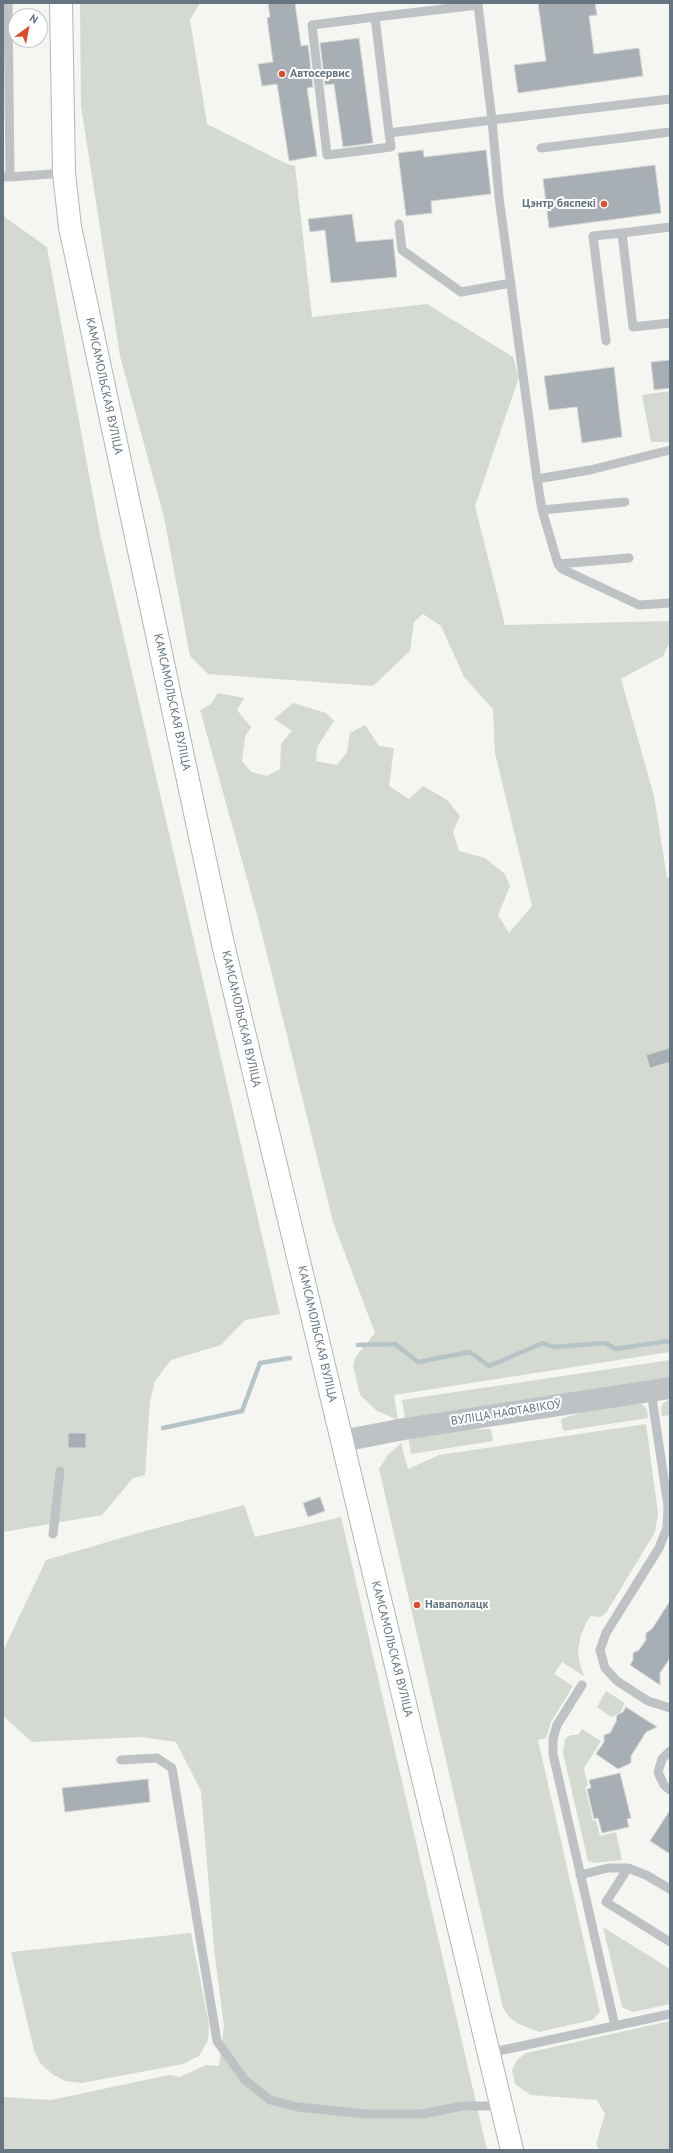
<!DOCTYPE html>
<html>
<head>
<meta charset="utf-8">
<style>
  body { margin:0 }
  #map { position:relative; width:673px; height:2153px; overflow:hidden; background:#f5f5f1; font-family:"PT Sans",sans-serif }
  canvas { display:block }
  .frame { position:absolute; inset:0; border:4px solid #657682; pointer-events:none }
  .north { position:absolute; left:8px; top:8px; width:40px; height:40px; box-sizing:border-box; background:#fff; border:1px solid #c1c8cd; border-radius:50%; rotate:32deg; font-size:11px; font-weight:700; line-height:16px; text-align:center; color:#657682 }
  .north::after { content:''; display:block; margin:auto; width:14px; height:18px; background:#de4d29; clip-path:polygon(50% 0,100% 100%,50% 72%,0 100%) }
</style>
</head>
<body>
<div id="map">
<canvas width="673" height="2153"></canvas>
<div class="frame"></div>
<div class="north">N</div>
</div>
<script>
const ctx = document.querySelector('canvas').getContext('2d');
ctx.lineJoin = 'round';
function paint(path, color) { ctx.fillStyle = color; ctx.fill(path, 'evenodd'); }
const poly = rows => new Path2D(rows.map(r => 'M' + r).join(''));
function strokePath(path, color, width, dash) { ctx.strokeStyle = color; ctx.lineWidth = width; ctx.lineCap = dash ? 'butt' : 'round'; ctx.setLineDash(dash || []); ctx.stroke(path); }
function write(font, color, halo, rows, align = 'center') {
  ctx.font = font + ' "PT Sans",sans-serif'; ctx.lineWidth = 4; ctx.setLineDash([]); ctx.textBaseline = 'middle'; ctx.strokeStyle = halo; ctx.fillStyle = color; for (const [text, x, y, turn = 0] of rows) {
    ctx.save(); ctx.translate(x, y); ctx.rotate((+turn || 0) * Math.PI / 180); ctx.textAlign = isNaN(turn) ? turn : align; if (halo) ctx.strokeText(text, 0, 0); ctx.fillText(text, 0, 0); ctx.restore();
  }
}
paint(poly([
  [80,3,200,3,190,20,207,124,285,163,295,166,312,317,427,304,513,357,519,377,475,506,505,625,670,621,670,642,663,656,621,679,654,796,667,878,670,877,670,1352,394,1395,398,1420,377,1411,360,1395,353,1365,356,1356,375,1333,333,1222,258,918,200,710,211,704,218,693,244,698,237,710,251,727,245,737,242,761,251,772,267,776,280,769,281,744,292,731,274,719,293,703,326,713,334,721,317,747,316,761,337,765,347,752,350,733,365,725,379,746,394,748,389,786,409,799,423,786,447,800,460,816,453,832,459,851,485,858,505,874,510,886,498,915,509,933,532,906,495,753,493,709,464,677,441,626,423,614,414,622,410,651,373,686,208,674,190,656,164,517,120,356,81,106],
  [3,216,47,247,100,534,280,1314,245,1320,221,1345,171,1360,155,1381,150,1401,145,1475,133,1478,102,1515,3,1532],
  [670,391,670,442,651,442,642,395],
  [670,1360,670,1379,405,1419,402,1400],
  [670,1399,670,1415,662,1416,661,1408,663,1403],
  [633,1401,643,1405,647,1410,648,1418,563,1431,561,1419,599,1407],
  [646,1424,658,1514,655,1532,606,1613,600,1617,591,1616,586,1623,581,1635,578,1650,580,1665,584,1676,562,1662,554,1674,573,1686,551,1722,546,1738,538,1740,600,2012,592,2020,539,2032,519,2024,510,2018,503,2008,379,1469,388,1455,401,1443,408,1469,439,1455],
  [491,1429,493,1441,411,1454,408,1435,447,1430],
  [244,1505,255,1537,341,1517,487,2150,3,2150,3,2097,51,2100,169,2075,180,2077,206,2065,219,2066,224,2026,214,1949,201,1791,176,1742,140,1737,32,1742,3,1716,3,1651,46,1560,138,1533],
  [606,1691,625,1703,620,1713,611,1717,597,1707],
  [582,1729,601,1741,584,1768,588,1786,585,1787,593,1821,596,1820,600,1836,616,1832,622,1860,594,1863,588,1861,563,1753,565,1739,571,1735,578,1735],
  [603,1927,670,1969,670,2004,633,2012,622,2007],
  [191,1933,209,2024,208,2040,199,2056,183,2064,82,2083,65,2081,52,2074,40,2063,34,2050,11,1952],
  [670,2021,670,2150,599,2150,596,2144,605,2114,597,2100,531,2095,515,2084,512,2070,517,2060,526,2053]
]), '#d4dad1');
strokePath(poly([
  [358,1345,395,1344,418,1362,470,1352,489,1366,543,1343,553,1347,605,1343,616,1349,667,1341,670,1342],
  [163,1428,242,1411,260,1363,290,1358]
]), '#b6c3c7', 4.5);
const building = poly([
  [268,3,295,3,301,46,308,45,313,87,307,88,317,156,289,161,277,84,262,86,258,64,273,62,267,18,270,17,268,3],
  [538,3,595,3,597,15,589,16,594,54,639,48,643,76,518,93,514,65,546,61,538,3],
  [359,38,373,143,343,147,334,84,325,85,320,43,359,38],
  [423,150,424,157,486,150,491,194,431,201,432,213,406,216,398,153,423,150],
  [655,165,661,213,549,228,543,179,655,165],
  [352,214,356,242,393,239,397,277,331,283,325,230,310,232,308,219,352,214],
  [670,360,670,388,654,390,651,362,670,360],
  [614,367,622,437,582,443,577,407,549,410,544,376,614,367],
  [670,1048,670,1062,650,1068,646,1055,670,1048],
  [68,1433,86,1433,86,1448,68,1448,68,1433],
  [320,1497,325,1511,308,1517,303,1503,320,1497],
  [670,1601,670,1658,660,1673,660,1685,630,1665,633,1660,633,1653,639,1650,646,1640,646,1633,652,1629,670,1601],
  [626,1707,657,1727,646,1732,631,1756,631,1763,618,1769,596,1754,604,1742,604,1735,610,1733,616,1722,617,1715,623,1712,626,1707],
  [620,1773,631,1818,627,1819,629,1827,602,1833,598,1818,594,1819,587,1789,591,1788,589,1780,620,1773],
  [148,1779,150,1802,65,1812,62,1788,148,1779],
  [670,1810,670,1854,650,1841,670,1810]
]);
paint(building, '#a7afb4');
strokePath(building, '#d6d6d4', 1);
const primary = poly([
  [61,3,64,173,70,227,223,944,512,2150]
]);
strokePath(primary, '#b1b6b9', 24);
strokePath(poly([
  [478,5,492,120,389,133,375,17,478,5],
  [375,17,312,25,327,155,391,147,389,133],
  [670,99,492,120,499,197,537,479,542,510,558,564,562,569,639,605,670,603],
  [541,148,670,132],
  [3,177,10,177,8,3],
  [10,177,64,173],
  [399,224,402,250,461,292,511,283],
  [670,227,622,233,633,327,670,323],
  [606,341,593,236,622,233],
  [537,479,590,470,670,450],
  [542,510,625,502],
  [558,564,629,558],
  [651,1391,668,1506,667,1528,659,1548,606,1633,600,1650,605,1668,617,1681,648,1701,670,1708],
  [53,1534,60,1471],
  [582,1685,557,1725,553,1739,553,1754,615,2026],
  [670,1751,662,1759,658,1772,664,1785,670,1790],
  [121,1760,157,1758,172,1768,217,2041,245,2080,270,2100,298,2107,366,2114,423,2114,462,2106,502,2106],
  [628,1868,606,1902,670,1942],
  [580,1875,608,1868,628,1868,646,1875,670,1889],
  [489,2053,670,2014]
]), '#bec2c5', 9);
strokePath(poly([
  [342,1441,404,1429,670,1388]
]), '#bec2c5', 22);
strokePath(primary, '#fff', 22);
for (const [x, y, r, color] of [
  [282,74,4,"#de4d29"],
  [604,204,4,"#de4d29"],
  [417,1605,4,"#de4d29"]
]) { const dot = new Path2D(); dot.arc(x, y, r, 0, 2 * Math.PI); ctx.fillStyle = color; ctx.fill(dot); strokePath(dot, '#fff', 1.5); }
write('bold 12px', '#657682', '#fff', [
  ["Автосервис",290,74],
  ["Цэнтр бяспекі",596,204,"right"],
  ["Наваполацк",425,1605]
], 'left');
write('12px', '#657682', '#fff', [
  ["КАМСАМОЛЬСКАЯ ВУЛІЦА",104,386,78],
  ["КАМСАМОЛЬСКАЯ ВУЛІЦА",172,702,78],
  ["КАМСАМОЛЬСКАЯ ВУЛІЦА",241,1019,77],
  ["КАМСАМОЛЬСКАЯ ВУЛІЦА",317,1334,77],
  ["ВУЛІЦА НАФТАВІКОЎ",506,1413,-9],
  ["КАМСАМОЛЬСКАЯ ВУЛІЦА",392,1649,76]
]);
</script>
</body>
</html>
